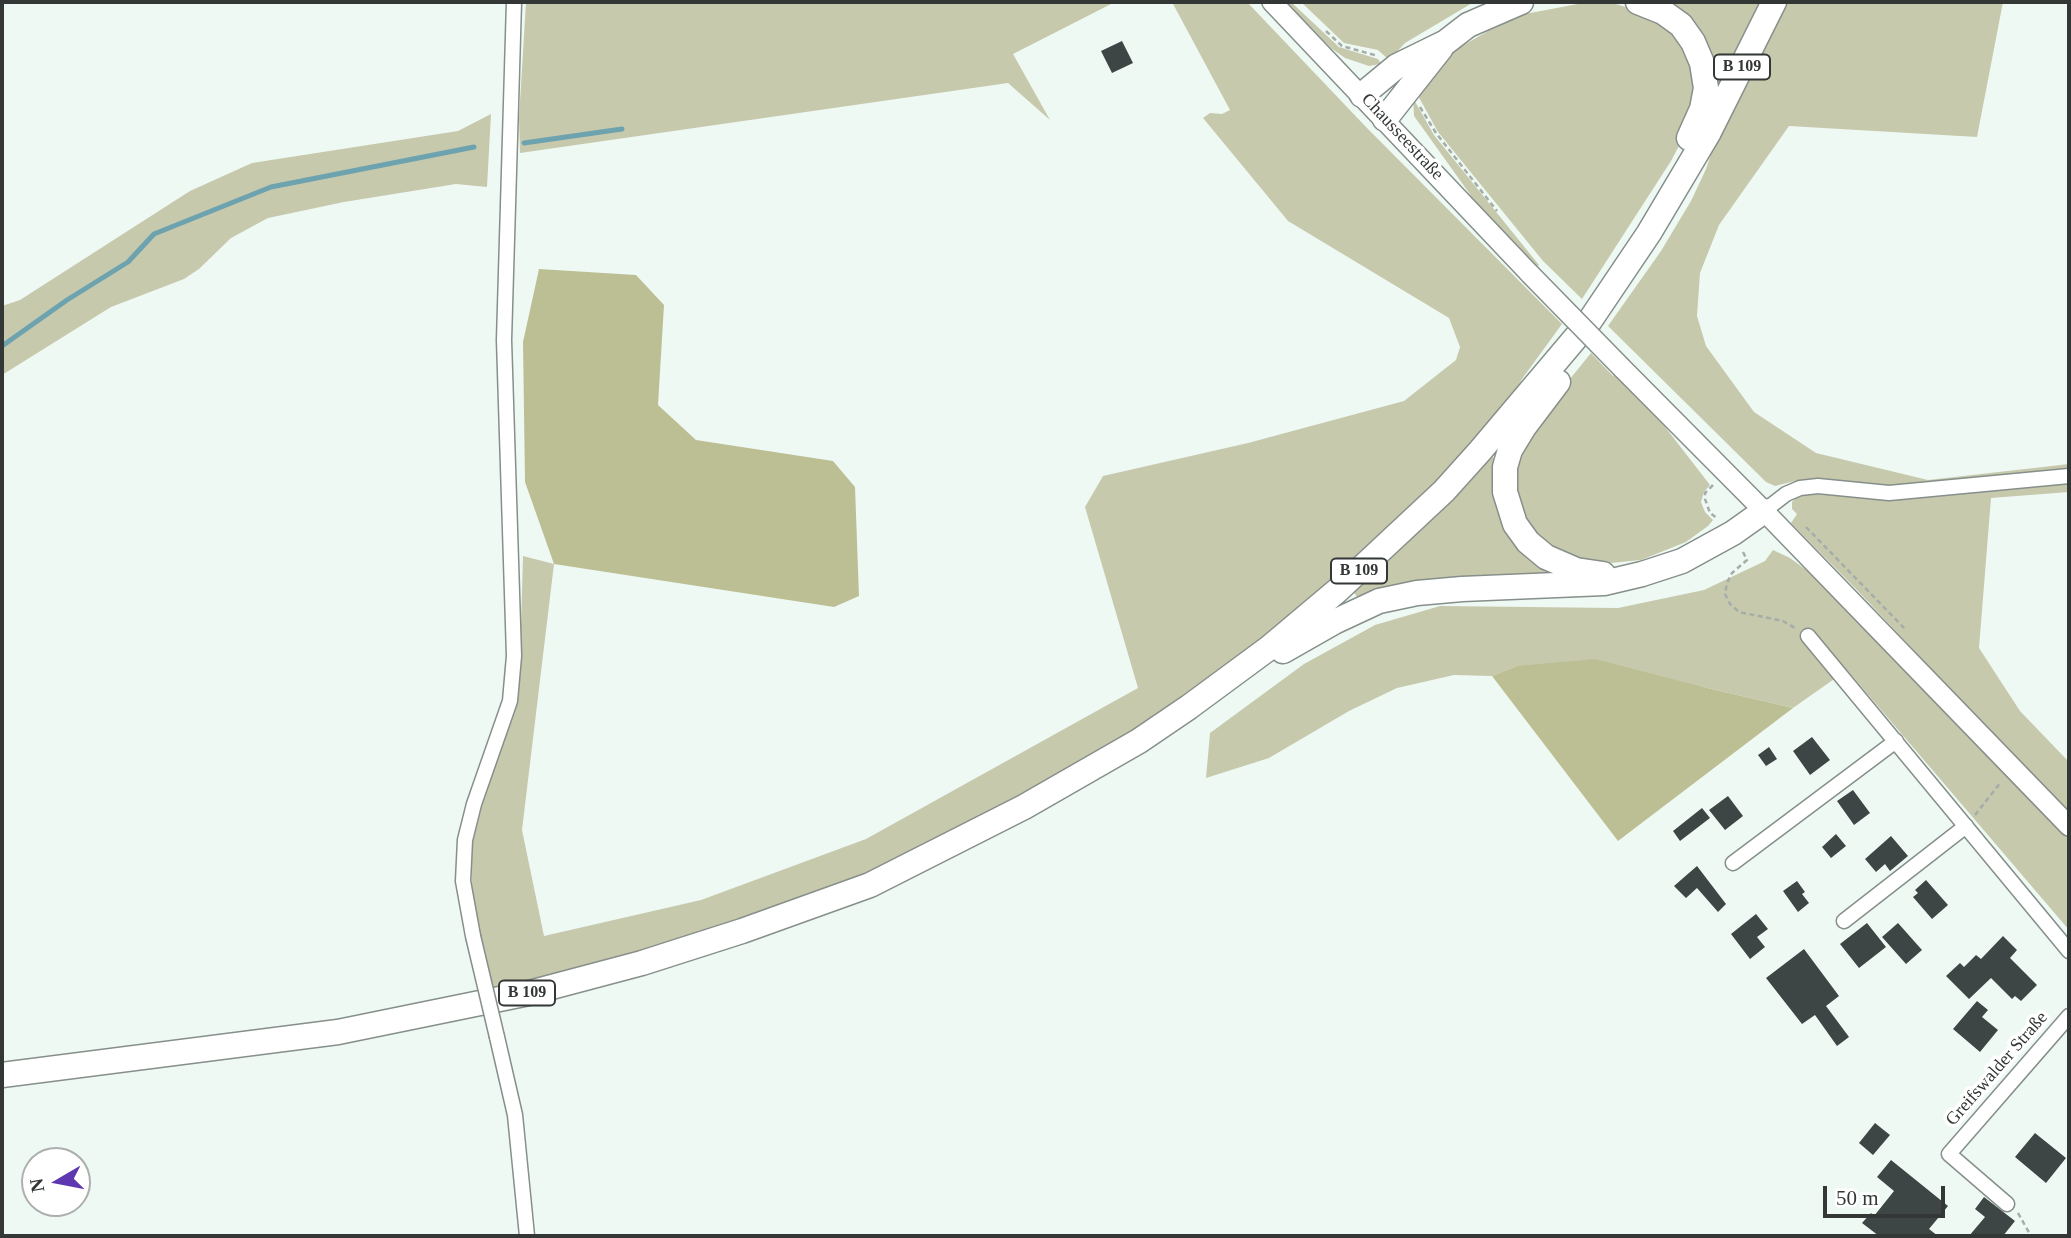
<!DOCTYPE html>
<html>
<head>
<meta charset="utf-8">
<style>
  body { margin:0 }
  #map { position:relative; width:2071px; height:1238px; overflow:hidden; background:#eff9f4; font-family:"Times New Roman",serif }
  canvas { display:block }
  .frame { position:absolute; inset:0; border:4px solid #333735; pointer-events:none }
  .north { position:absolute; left:21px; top:1147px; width:70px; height:70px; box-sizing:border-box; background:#fff; border:2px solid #adafae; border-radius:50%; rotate:260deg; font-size:19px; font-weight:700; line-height:28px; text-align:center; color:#333735 }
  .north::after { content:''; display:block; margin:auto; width:24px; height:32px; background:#5e38b0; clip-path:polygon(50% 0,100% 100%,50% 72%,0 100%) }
  .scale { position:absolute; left:1823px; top:1186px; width:122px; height:32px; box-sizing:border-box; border:4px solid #333735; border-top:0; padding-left:9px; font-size:21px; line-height:24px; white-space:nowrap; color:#333735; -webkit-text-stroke:5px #fff; paint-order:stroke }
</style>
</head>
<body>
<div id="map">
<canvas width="2071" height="1238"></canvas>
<div class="frame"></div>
<div class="north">N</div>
<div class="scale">50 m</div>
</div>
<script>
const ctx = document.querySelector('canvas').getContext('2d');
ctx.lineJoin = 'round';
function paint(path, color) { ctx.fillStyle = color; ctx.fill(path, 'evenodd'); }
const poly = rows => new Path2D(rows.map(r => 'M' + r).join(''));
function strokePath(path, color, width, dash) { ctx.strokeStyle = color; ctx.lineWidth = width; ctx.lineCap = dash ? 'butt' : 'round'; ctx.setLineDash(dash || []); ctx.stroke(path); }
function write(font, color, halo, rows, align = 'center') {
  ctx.font = font + ' "Times New Roman",serif'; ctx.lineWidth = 7; ctx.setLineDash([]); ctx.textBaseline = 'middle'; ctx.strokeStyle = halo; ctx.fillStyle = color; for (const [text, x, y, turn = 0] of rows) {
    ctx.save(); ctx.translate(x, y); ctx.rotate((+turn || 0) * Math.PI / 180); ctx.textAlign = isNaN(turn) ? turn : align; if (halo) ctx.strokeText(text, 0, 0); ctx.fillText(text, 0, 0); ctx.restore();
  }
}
paint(poly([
  [526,2,1115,2,1013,54,1050,120,1008,83,520,153,519,118],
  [1172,2,1247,2,1366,127,1562,324,1522,379,1506,408,1452,468,1369,550,1216,677,1102,752,891,864,832,887,730,924,635,953,493,991,472,904,471,843,478,807,520,662,523,556,554,564,522,830,544,936,701,900,866,839,1138,688,1085,507,1103,476,1248,443,1404,401,1456,360,1460,347,1449,318,1288,221,1203,118,1210,113,1222,114,1230,110],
  [1286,2,1291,2,1339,47,1378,59,1381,64,1369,66,1345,58,1331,48],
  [1301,2,1474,2,1405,43,1389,60,1378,50,1344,43],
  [1658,2,1765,2,1721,91],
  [1785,2,2003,2,1977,137,1789,126,1719,225,1700,273,1697,316,1706,346,1754,412,1816,453,1928,480,2069,464,2069,492,1991,498,1979,648,2020,711,2069,762,2069,815,1857,590,1791,523,1797,514,1792,509,1792,502,1800,494,1795,481,1775,486,1766,482,1608,326,1661,251,1691,201,1706,169,1717,136],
  [1583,3,1616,4,1655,16,1688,45,1700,93,1682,140,1671,161,1582,299,1543,261,1438,132,1416,92,1438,64,1455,50,1490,30,1525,14],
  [1413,98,1434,135,1539,265,1536,267,1477,204,1414,116],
  [491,114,487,187,456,184,344,202,268,218,231,238,199,269,184,279,111,307,2,375,2,306,20,300,190,191,252,163,458,131],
  [1591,353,1613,376,1618,371,1645,401,1710,485,1704,492,1701,502,1705,512,1713,520,1708,526,1686,542,1641,560,1600,564,1548,551,1517,512,1516,453,1548,406],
  [1489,455,1500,462,1497,477,1553,570,1549,580,1360,601,1352,590],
  [1773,550,1790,558,1809,572,2069,835,2069,930,1847,670,1793,708,1703,687,1517,666,1492,676,1454,675,1397,688,1349,711,1269,758,1206,778,1210,733,1304,664,1375,625,1440,606,1618,608,1704,590,1765,561]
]), '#c7c9ad');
paint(poly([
  [539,269,636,275,664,305,658,405,696,440,833,461,855,487,859,596,834,607,554,564,525,482,523,342],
  [1595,659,1703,687,1793,708,1618,841,1492,676,1517,666]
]), '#bcbf94');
strokePath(poly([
  [524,143,622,129],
  [2,346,67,300,128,262,154,234,271,187,474,147]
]), '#6da2af', 5);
paint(poly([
  [1122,41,1133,63,1112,73,1101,51],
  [1812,737,1830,760,1810,775,1793,751],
  [1769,747,1777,759,1766,766,1758,755],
  [1853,790,1870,813,1854,825,1837,801],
  [1728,796,1743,816,1725,830,1709,810],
  [1702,808,1710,818,1680,841,1673,831],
  [1836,834,1846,846,1831,858,1822,847],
  [1891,836,1908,856,1890,871,1885,864,1876,872,1865,859],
  [1697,866,1726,904,1718,912,1697,888,1686,898,1674,886],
  [1926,880,1948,905,1932,919,1913,897,1918,893,1915,890],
  [1797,881,1805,892,1802,894,1809,903,1798,912,1783,891],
  [1756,914,1768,929,1757,937,1765,947,1750,959,1731,934],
  [1867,923,1886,947,1859,968,1840,944],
  [1898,923,1922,950,1906,964,1882,937],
  [2003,936,2017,950,2010,958,2037,985,2021,1001,2015,996,2012,999,1991,978,1969,999,1946,976,1960,963,1964,967,1976,955,1981,959],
  [1804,949,1839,996,1826,1006,1849,1037,1837,1046,1815,1015,1802,1024,1766,978],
  [1977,1001,1988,1010,1982,1017,1998,1030,1980,1052,1953,1029],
  [1875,1123,1890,1135,1873,1155,1859,1143],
  [2035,1133,2066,1158,2046,1183,2015,1157],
  [1891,1160,1948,1206,1929,1229,1938,1236,1879,1236,1862,1223,1871,1213,1874,1216,1894,1191,1877,1177],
  [1984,1197,2015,1221,2003,1236,1969,1236,1985,1217,1975,1209]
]), '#3d4645');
const street = poly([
  [1764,511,1786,494,1800,488,1818,486,1889,493,2069,476],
  [1808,636,2069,951],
  [1733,863,1896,741],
  [1844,921,1966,826],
  [473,936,463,881,465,840,474,804,510,701,514,656,504,340,514,2],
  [497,1037,515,1115,527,1236],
  [2007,1204,1949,1154,2069,1016]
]);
const secondary = poly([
  [1272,2,1530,274],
  [1622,368,1764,511,2069,826]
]);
const highway = poly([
  [1638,2,1663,12,1681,25,1693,42,1702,63,1706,88,1702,109,1689,138],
  [1362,95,1397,66,1446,42,1468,25,1521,2],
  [1385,119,1441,48],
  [1558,382,1524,427,1510,450,1505,467,1505,492,1515,524,1528,542,1546,557,1576,570,1603,574],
  [1283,651,1334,622,1379,601,1417,593,1462,589,1604,583,1642,574,1682,561,1733,533,1764,511],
  [2,1075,338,1032,529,993,642,963,742,931,870,885,1024,807,1139,741,1189,707,1269,648,1338,590,1444,491,1480,451,1589,322,1649,233,1709,132,1774,2]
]);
strokePath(street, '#868f8a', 17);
strokePath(secondary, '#868f8a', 22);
strokePath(highway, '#868f8a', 27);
strokePath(poly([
  [1326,31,1342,46,1378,56],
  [1420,107,1436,133,1497,211],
  [1713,485,1705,493,1705,499,1710,513,1718,519],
  [1806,527,1906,630],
  [1743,552,1747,560,1732,573,1727,583,1725,594,1730,604,1739,612,1783,621,1795,628],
  [1975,815,2001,782],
  [2018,1213,2031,1236]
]), '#a5ada9', 2.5, [5, 3.5]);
strokePath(street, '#fff', 14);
strokePath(secondary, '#fff', 19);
strokePath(highway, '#fff', 24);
const streetBridge = poly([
  [473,936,497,1037]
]);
const secondaryBridge = poly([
  [1530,274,1622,368]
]);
strokePath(streetBridge, '#868f8a', 17, []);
strokePath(secondaryBridge, '#868f8a', 22, []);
strokePath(streetBridge, '#fff', 14);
strokePath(secondaryBridge, '#fff', 19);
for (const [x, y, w] of [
  [1742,67,56],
  [1359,571,56],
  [527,993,56]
]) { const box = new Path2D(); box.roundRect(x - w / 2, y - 12.5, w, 25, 5); ctx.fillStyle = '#fff'; ctx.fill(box); strokePath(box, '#333735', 2); }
write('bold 16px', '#333735', null, [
  ["B 109",1742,67],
  ["B 109",1359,571],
  ["B 109",527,993]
]);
write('18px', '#333735', '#fff', [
  ["Chausseestraße",1402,137,47],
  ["Greifswalder Straße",1997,1069,-49]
]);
</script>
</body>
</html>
